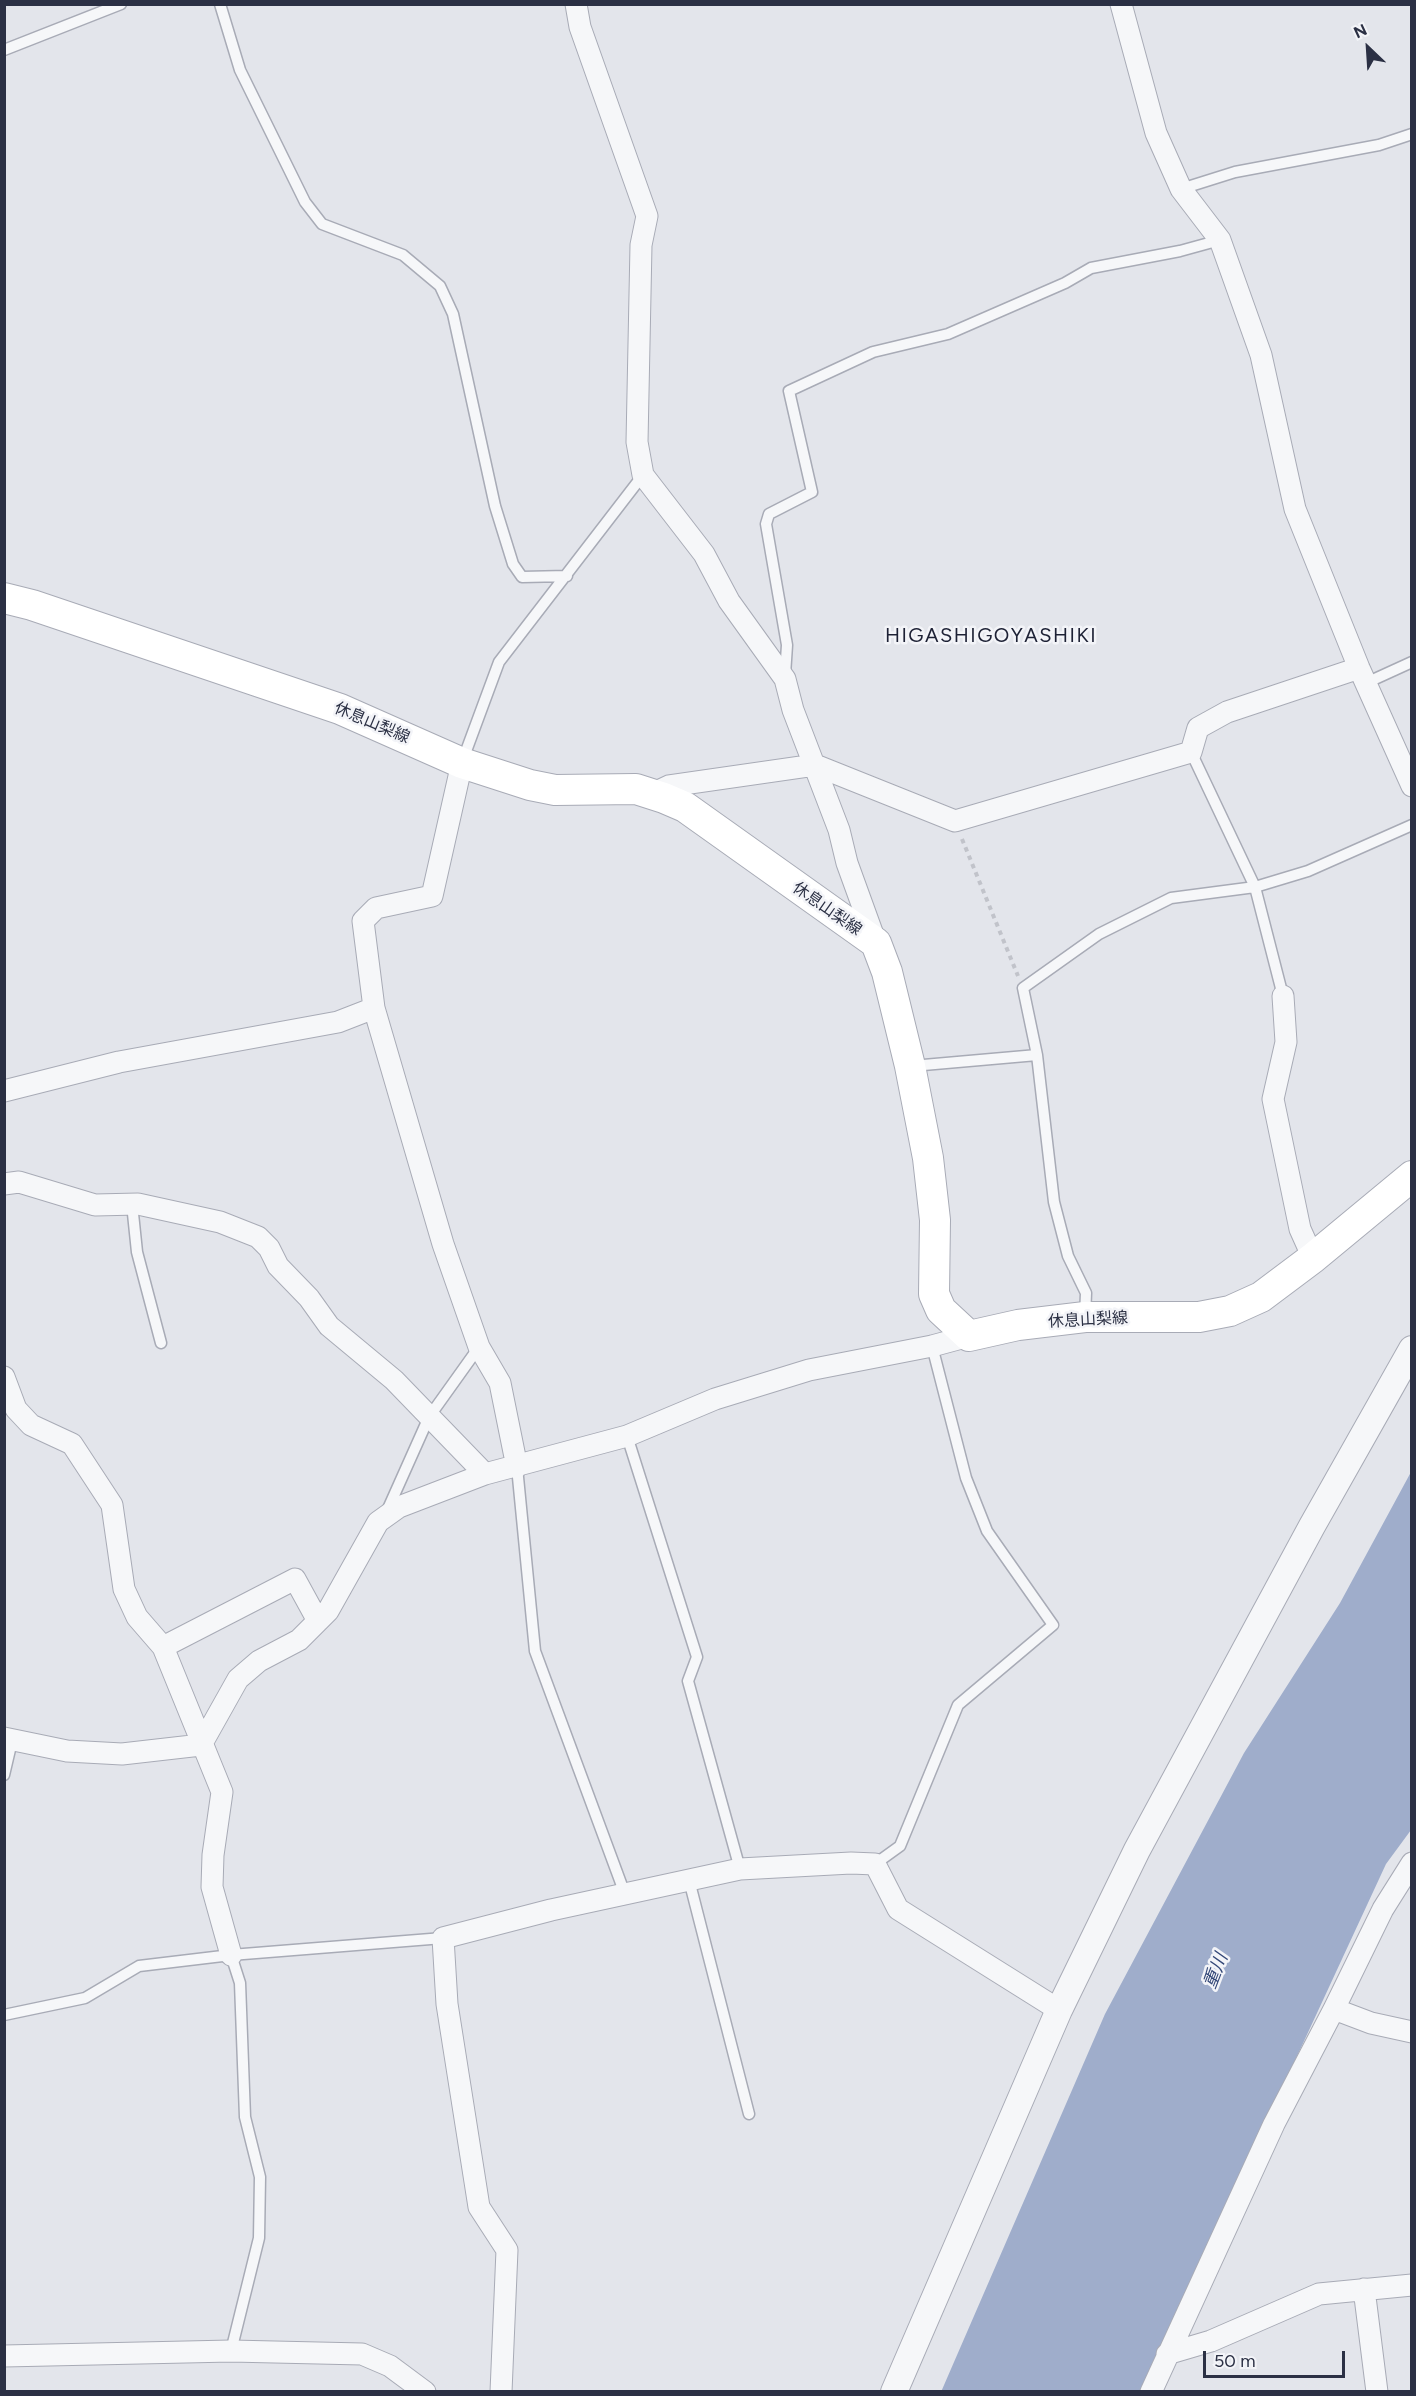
<!DOCTYPE html>
<html>
<head>
<meta charset="utf-8">
<style>
  body { margin:0 }
  #map { position:relative; width:1416px; height:2396px; overflow:hidden; background:#e3e5eb; font-family:Figtree,sans-serif }
  canvas { display:block }
  .frame { position:absolute; inset:0; border:6px solid #2b3044; pointer-events:none }
  .north { position:absolute; left:1338px; top:18px; width:60px; height:60px; -webkit-text-stroke:4px #f3f4f8; paint-order:stroke; rotate:335deg; font-size:16px; font-weight:700; line-height:24px; text-align:center; color:#2b3044 }
  .north::after { content:''; display:block; margin:auto; width:21px; height:27px; background:#2b3044; clip-path:polygon(50% 0,100% 100%,50% 72%,0 100%) }
  .scale { position:absolute; left:1203px; top:2351px; width:142px; height:27px; box-sizing:border-box; border:3px solid #2b3044; border-top:0; padding-left:8px; font-size:18px; line-height:21px; white-space:nowrap; color:#2b3044; -webkit-text-stroke:4px #f3f4f8; paint-order:stroke }
</style>
</head>
<body>
<div id="map">
<canvas width="1416" height="2396"></canvas>
<div class="frame"></div>
<div class="north">N</div>
<div class="scale">50 m</div>
</div>
<script>
const ctx = document.querySelector('canvas').getContext('2d');
ctx.lineJoin = 'round';
function paint(path, color) { ctx.fillStyle = color; ctx.fill(path, 'evenodd'); }
const poly = rows => new Path2D(rows.map(r => 'M' + r).join(''));
function strokePath(path, color, width, dash) { ctx.strokeStyle = color; ctx.lineWidth = width; ctx.lineCap = dash ? 'butt' : 'round'; ctx.setLineDash(dash || []); ctx.stroke(path); }
function write(font, color, halo, rows, align = 'center') {
  ctx.font = font + ' Figtree,"Noto Sans JP",sans-serif'; ctx.lineWidth = 5; ctx.setLineDash([]); ctx.textBaseline = 'middle'; ctx.strokeStyle = halo; ctx.fillStyle = color; for (const [text, x, y, turn = 0] of rows) {
    ctx.save(); ctx.translate(x, y); ctx.rotate((+turn || 0) * Math.PI / 180); ctx.textAlign = isNaN(turn) ? turn : align; if (halo) ctx.strokeText(text, 0, 0); ctx.fillText(text, 0, 0); ctx.restore();
  }
}
paint(poly([
  [1411,1472,1411,1830,1386,1864,1142,2391,941,2392,1105,2014,1244,1753,1340,1603]
]), '#9fadcb');
const service = poly([
  [220,4,240,70,305,202,322,224,403,255,440,286,453,314,495,506,513,564,522,577,567,576],
  [4,50,121,4],
  [1181,189,1235,172,1379,145,1412,134],
  [785,675,787,645,766,524,769,514,812,492,789,391,873,352,948,334,1065,283,1091,268,1180,251,1220,240],
  [1366,683,1412,662],
  [1191,752,1255,887,1283,996],
  [462,762,499,662,643,475],
  [912,1066,1037,1055],
  [132,1204,137,1252,161,1343],
  [1085,1317,1086,1293,1068,1256,1054,1202,1037,1055,1023,988,1099,934,1171,898,1255,887,1308,871,1412,825],
  [627,1436,697,1657,688,1681,740,1869],
  [517,1467,535,1651,625,1894],
  [387,1511,429,1417,479,1347],
  [4,1775,12,1741],
  [875,1864,900,1846,958,1705,1053,1625,987,1531,966,1478,932,1346],
  [689,1880,749,2114],
  [4,2015,85,1998,139,1966,231,1955,443,1938],
  [231,2351,259,2238,260,2177,245,2117,240,1983,231,1955]
]);
const minor = poly([
  [576,4,580,27,647,216,641,245,637,442,643,475,704,554,729,601,785,679,793,710,839,830,847,863,876,943],
  [1121,4,1156,133,1181,189,1220,240,1261,355,1295,509,1359,668,1412,786],
  [462,763,432,896,376,908,363,921,374,1008,443,1244,479,1347,500,1383,517,1467],
  [652,794,669,786,815,765,955,821,1191,752,1198,728,1227,712,1359,668],
  [1283,996,1286,1042,1273,1099,1300,1229,1313,1258],
  [4,1091,119,1062,338,1022,374,1008],
  [4,1184,19,1182,95,1205,138,1204,220,1222,258,1237,269,1248,278,1266,309,1298,329,1326,394,1380,485,1474],
  [4,1377,16,1409,31,1425,72,1444,112,1505,124,1589,137,1617,163,1647,222,1792,213,1855,212,1887,231,1955],
  [163,1647,295,1579,318,1621],
  [4,1738,67,1751,122,1754,201,1745],
  [201,1745,238,1679,259,1661,299,1640,328,1611,378,1522,399,1507,485,1474,627,1436,715,1399,809,1370,932,1346,969,1336],
  [1334,2009,1383,1909,1412,1863],
  [1364,2289,1377,2392],
  [1167,2354,1211,2341,1319,2294,1412,2285],
  [4,2356,231,2351,362,2354,390,2366,425,2392],
  [501,2392,507,2250,479,2207,447,2004,443,1938,551,1910,740,1869,851,1863,875,1864,898,1909,1059,2010],
  [1151,2392,1274,2124,1334,2009,1371,2023,1412,2032]
]);
const tertiary = poly([
  [894,2392,1059,2010,1137,1850,1312,1526,1412,1349]
]);
const secondary = poly([
  [4,598,32,605,340,709,462,763,530,785,555,790,636,789,664,798,685,807,876,943,887,972,910,1066,928,1158,935,1220,934,1294,941,1310,969,1336,1018,1325,1085,1317,1199,1317,1230,1311,1261,1297,1313,1258,1412,1176]
]);
strokePath(service, '#a8abb6', 13);
strokePath(minor, '#a8abb6', 23);
strokePath(tertiary, '#a8abb6', 28);
strokePath(secondary, '#a8abb6', 32);
strokePath(poly([
  [962,839,1018,976]
]), '#c1c3ca', 4, [4.5, 4.5]);
strokePath(service, '#f6f7f9', 10);
strokePath(minor, '#f6f7f9', 21);
strokePath(tertiary, '#f6f7f9', 26);
strokePath(secondary, '#fff', 30);
write('16px', '#2b3044', '#f3f4f8', [
  ["休息山梨線",372,723,23],
  ["休息山梨線",827,909,35],
  ["休息山梨線",1088,1320,-3]
]);
write('italic 18px', '#344878', '#f3f4f8', [
  ["重川",1216,1971,-69]
]);
ctx.letterSpacing = '1.5px';
write('20px', '#1d2135', '#f3f4f8', [
  ["HIGASHIGOYASHIKI",991,636]
]);
ctx.letterSpacing = '0px';
</script>
</body>
</html>
